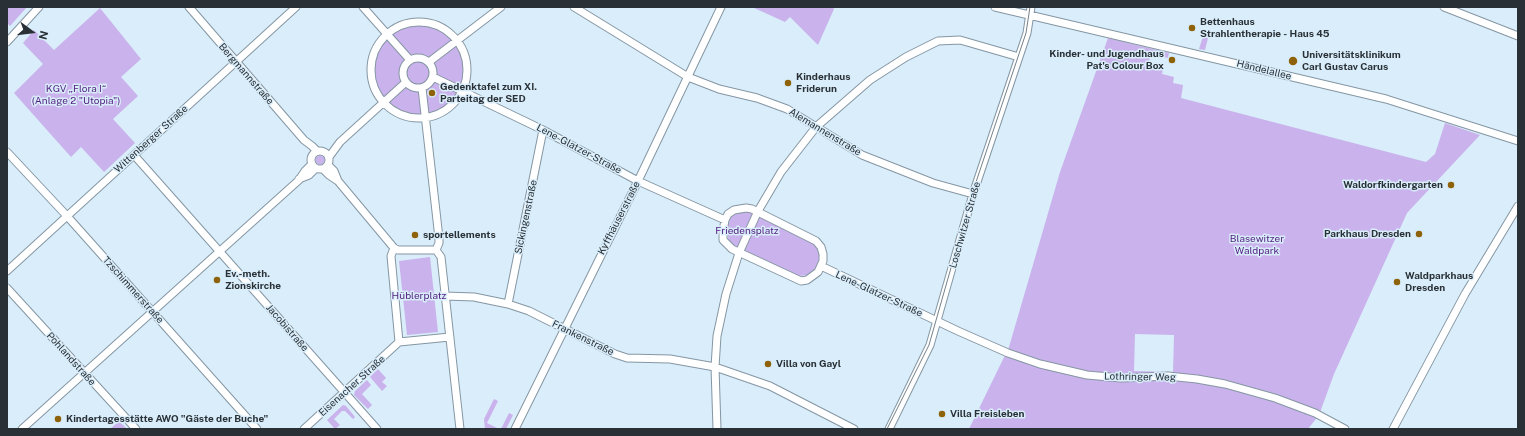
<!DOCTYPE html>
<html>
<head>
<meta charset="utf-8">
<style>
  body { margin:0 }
  #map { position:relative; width:1525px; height:436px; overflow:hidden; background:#d9edfa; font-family:"Public Sans",sans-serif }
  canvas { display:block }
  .frame { position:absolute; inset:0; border:8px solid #293036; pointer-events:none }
  .north { position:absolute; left:12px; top:12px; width:40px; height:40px; -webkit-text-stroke:3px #d9edfa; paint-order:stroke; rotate:105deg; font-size:11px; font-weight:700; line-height:16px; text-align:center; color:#293036 }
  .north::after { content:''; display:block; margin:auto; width:14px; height:18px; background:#293036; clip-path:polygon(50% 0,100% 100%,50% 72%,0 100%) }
</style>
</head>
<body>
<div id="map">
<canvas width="1525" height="436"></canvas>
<div class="frame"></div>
<div class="north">N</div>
</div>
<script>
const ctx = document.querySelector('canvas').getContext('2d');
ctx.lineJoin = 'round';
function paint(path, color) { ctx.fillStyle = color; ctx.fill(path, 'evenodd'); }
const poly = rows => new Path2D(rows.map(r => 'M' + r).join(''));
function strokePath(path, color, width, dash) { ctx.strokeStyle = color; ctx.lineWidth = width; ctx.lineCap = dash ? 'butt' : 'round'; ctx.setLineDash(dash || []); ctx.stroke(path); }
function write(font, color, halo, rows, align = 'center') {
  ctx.font = font + ' "Public Sans",sans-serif'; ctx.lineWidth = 3; ctx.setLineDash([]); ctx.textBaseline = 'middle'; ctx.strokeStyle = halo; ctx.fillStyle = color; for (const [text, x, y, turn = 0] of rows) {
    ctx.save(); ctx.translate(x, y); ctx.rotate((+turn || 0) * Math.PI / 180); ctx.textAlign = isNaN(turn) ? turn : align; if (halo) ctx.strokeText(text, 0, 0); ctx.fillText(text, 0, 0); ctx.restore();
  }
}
paint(poly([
  [7,7,27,7,10,26,7,23],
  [752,7,833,7,834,9,818,45,790,17,785,22],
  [100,8,141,59,121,77,138,96,113,119,135,143,104,172,81,147,71,157,14,93,43,64,23,43,34,30,54,50],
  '374 70a46 46 0 1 1 92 0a46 46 0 1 1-92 0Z',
  [1204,33,1209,34,1205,50,1199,49],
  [1108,38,1169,53,1168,58,1151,54,1148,65,1163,69,1162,74,1174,77,1173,83,1183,85,1181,98,1426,162,1435,154,1445,123,1480,135,1407,213,1334,374,1319,415,1308,429,969,429,1009,347,1060,172],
  [1135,334,1174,335,1173,372,1134,371],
  '315.5 160a4.5 4.5 0 1 1 9 0a4.5 4.5 0 1 1-9 0Z',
  [743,211,750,211,813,243,818,247,820,253,819,259,815,270,808,275,798,276,733,245,729,241,726,230,731,217,736,212],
  [430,257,438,332,407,335,399,261],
  [378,369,386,378,382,382,387,386,382,391,370,377],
  [367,380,371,385,362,394,372,405,368,409,354,395,355,391],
  [494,399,498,401,487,423,499,429,485,429,484,419],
  [343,405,346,406,355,417,353,419,345,411,342,411,334,419,340,425,335,429,327,420],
  [509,413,513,415,506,429,501,429],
  [119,421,127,429,110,429,117,423]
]), '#cab2ec');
const minor = poly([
  [189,7,304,140,312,146,317,151],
  [363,7,410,60],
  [574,7,688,77,719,89,757,98,787,109,862,155,933,183,973,194],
  [995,7,1386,99,1518,141],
  [1444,7,1518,36],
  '371 70a48 48 0 1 1 96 0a48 48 0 1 1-96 0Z',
  [7,42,39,7],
  '403 73a15 15 0 1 1 30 0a15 15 0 1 1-30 0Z',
  [429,62,501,7],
  [433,77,543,130,638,181,725,220],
  [422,88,439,238,439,243,436,250],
  '311 160a9 9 0 1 1 18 0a9 9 0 1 1-18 0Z',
  [7,152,67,216,257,429],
  [134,155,377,429],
  [329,157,340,142,406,82],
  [328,165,334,171,338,181],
  [323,169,329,175,338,181,394,248],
  [299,179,309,175,316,168],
  [746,208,752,209,816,241,821,247,823,254,823,261,818,272,807,280,801,281,732,249,723,240,723,231,725,220,728,214,734,210,746,208],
  [394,248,391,256,399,342,450,337],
  [394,248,398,250,436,250],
  [436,250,441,257,460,429],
  [821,266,958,331,1008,353,1040,364,1087,375,1121,378,1168,376,1197,379,1225,384,1275,398,1315,413,1345,429],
  [7,271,296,7],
  [7,288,136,429],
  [445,296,474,297,508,304,529,311,615,354,627,358,670,359,715,367,770,386,854,429],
  [508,304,543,130],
  [22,429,299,180,305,171,312,164],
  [304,429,399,342],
  [515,429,638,181,721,7],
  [717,429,715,367,717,336,726,294,739,253,758,211,781,172,816,127,870,80,906,57,938,41,960,40,1019,57],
  [889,429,930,345,973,194,1027,33,1031,7],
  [1393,429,1465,294,1518,206]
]);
strokePath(minor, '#8596a3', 9);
strokePath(minor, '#fff', 7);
strokePath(poly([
  [887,429,929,345,972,194,1026,33,1030,7]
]), '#74818a', 1);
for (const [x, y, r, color] of [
  [1192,28,4,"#8e6209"],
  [1172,60,4,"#8e6209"],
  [1293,61,5,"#8e6209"],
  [788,83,4,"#8e6209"],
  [432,93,4,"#8e6209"],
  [1451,185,4,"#8e6209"],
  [1419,234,4,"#8e6209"],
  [415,235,4,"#8e6209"],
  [217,280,4,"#8e6209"],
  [1397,282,4,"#8e6209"],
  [768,364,4,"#8e6209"],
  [942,414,4,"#8e6209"],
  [58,419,4,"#8e6209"]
]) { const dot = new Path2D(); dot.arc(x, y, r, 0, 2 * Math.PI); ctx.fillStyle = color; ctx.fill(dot); strokePath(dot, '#d9edfa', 1.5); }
write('bold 10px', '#293036', '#d9edfa', [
  ["Bettenhaus",1200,22],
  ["Strahlentherapie - Haus 45",1200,34],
  ["Kinder- und Jugendhaus",1164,54,"right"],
  ["Pat's Colour Box",1164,66,"right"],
  ["Universitätsklinikum",1302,55],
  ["Carl Gustav Carus",1302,67],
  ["Kinderhaus",796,77],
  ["Friderun",796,89],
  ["Gedenktafel zum XI.",440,87],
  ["Parteitag der SED",440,99],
  ["Waldorfkindergarten",1443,185,"right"],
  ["Parkhaus Dresden",1411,234,"right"],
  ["sportellements",423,235],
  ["Ev.-meth.",225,274],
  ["Zionskirche",225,286],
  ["Waldparkhaus",1405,276],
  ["Dresden",1405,288],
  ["Villa von Gayl",776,364],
  ["Villa Freisleben",950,414],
  ["Kindertagesstätte AWO \"Gäste der Buche\"",66,419]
], 'left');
write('10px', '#293036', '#d9edfa', [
  ["Händelallee",1264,70,14],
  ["Bergmannstraße",246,74,49],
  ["Alemannenstraße",825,132,31],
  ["Wittenberger Straße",151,139,-42],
  ["Lene-Glatzer-Straße",579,149,28],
  ["Sickingenstraße",526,217,-78],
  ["Kyffhäuserstraße",619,218,-63],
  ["Loschwitzer Straße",965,225,-74],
  ["Tzschimmerstraße",133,290,48],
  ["Lene-Glatzer-Straße",879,294,25],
  ["Jacobistraße",287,328,49],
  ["Frankenstraße",583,338,26],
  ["Pohlandstraße",71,359,48],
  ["Lothringer Weg",1140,377,1],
  ["Eisenacher Straße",352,386,-42]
]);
write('10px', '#511e7f', '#d9edfa', [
  ["KGV „Flora I“",76,89],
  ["(Anlage 2 \"Utopia\")",76,101],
  ["Friedensplatz",747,231],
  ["Blasewitzer",1257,239],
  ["Waldpark",1257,251],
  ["Hüblerplatz",419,296]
]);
</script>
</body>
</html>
